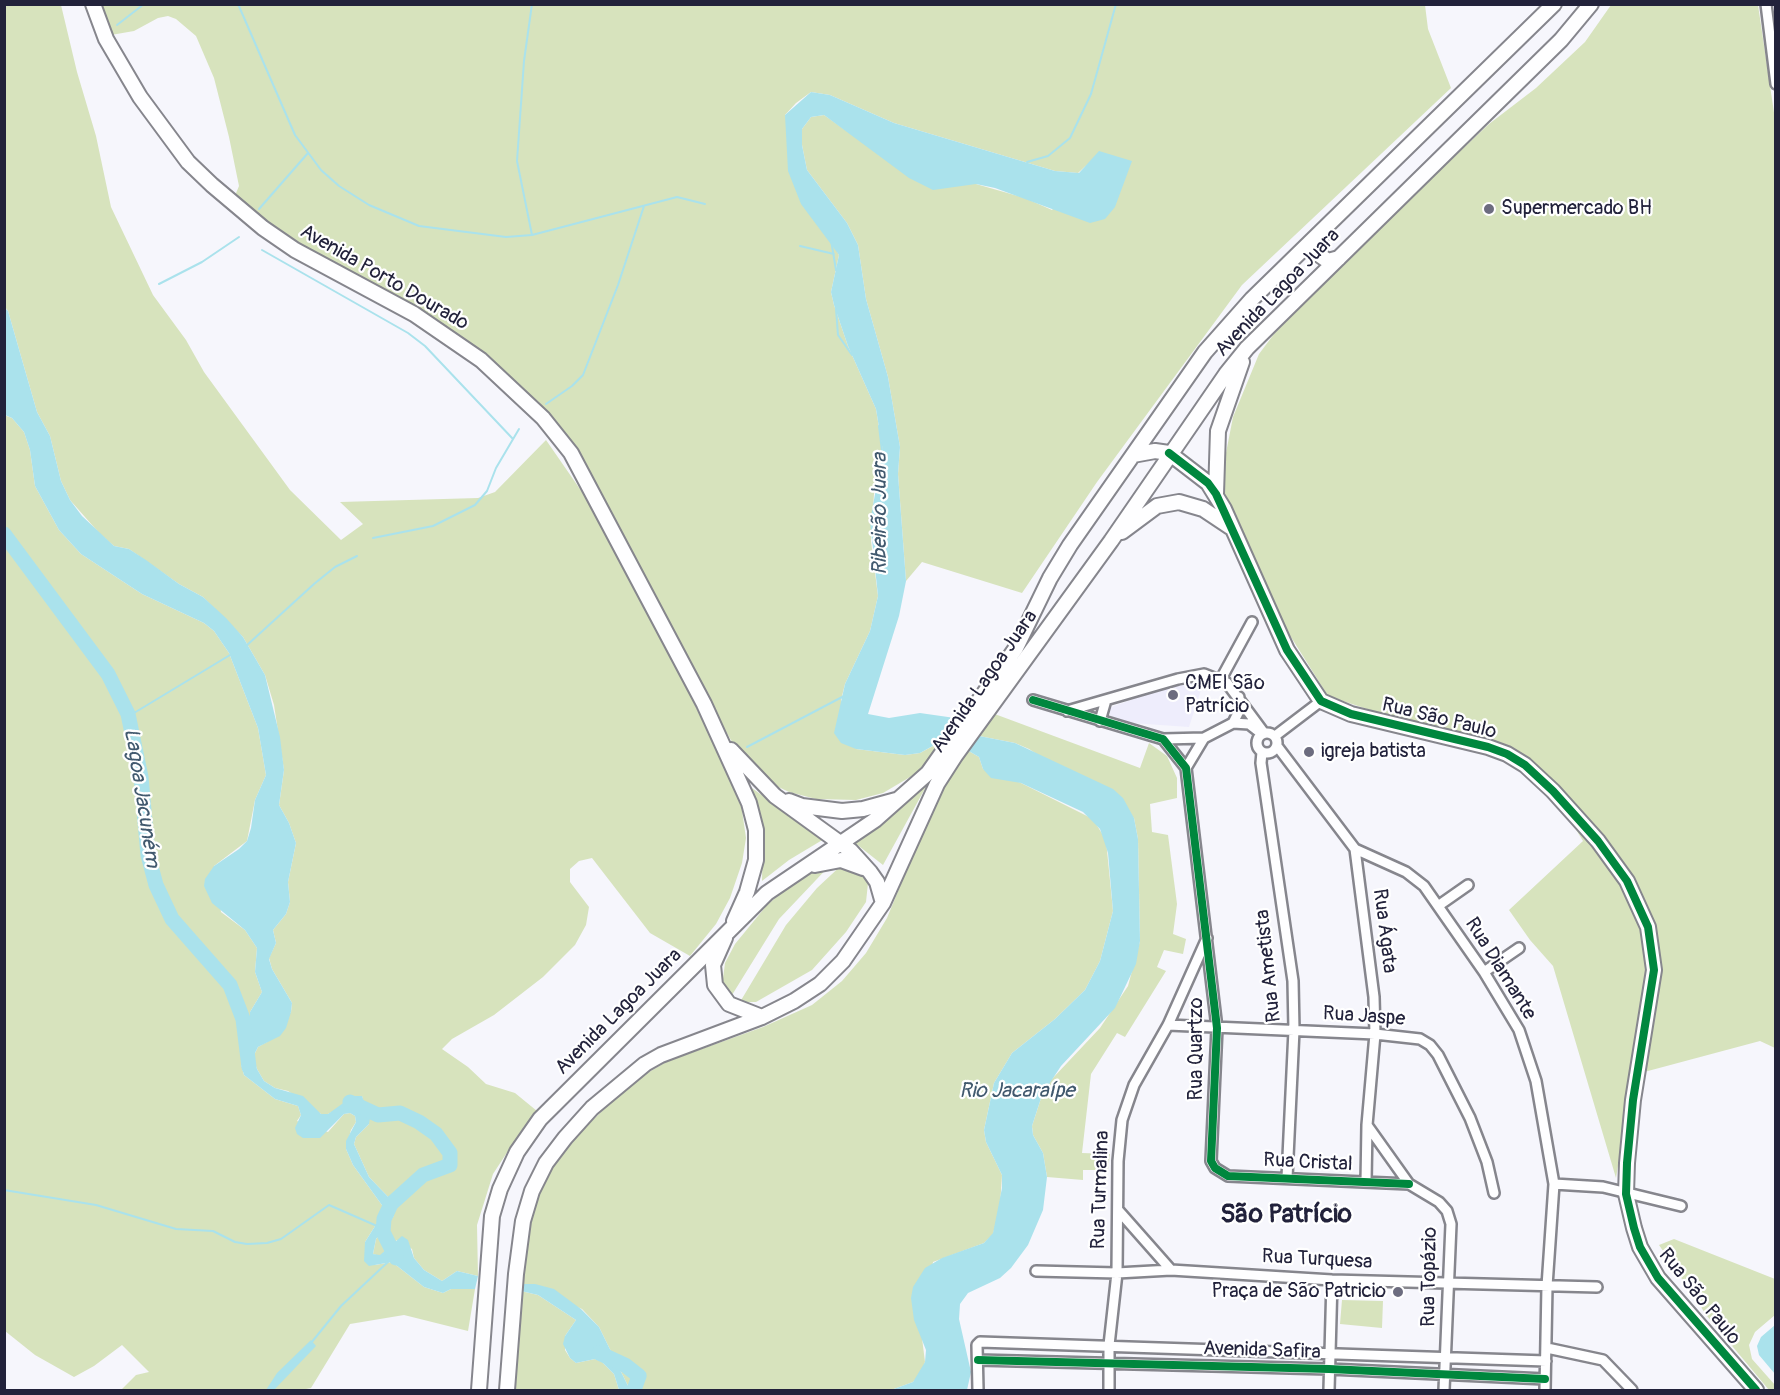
<!DOCTYPE html>
<html>
<head>
<meta charset="utf-8">
<style>
  body { margin:0 }
  #map { position:relative; width:1780px; height:1395px; overflow:hidden; background:#f6f6fc; font-family:Pangolin,sans-serif }
  canvas { display:block }
  .frame { position:absolute; inset:0; border:6px solid #22223b; pointer-events:none }
</style>
</head>
<body>
<div id="map">
<canvas width="1780" height="1395"></canvas>
<div class="frame"></div>
</div>
<script>
const ctx = document.querySelector('canvas').getContext('2d');
ctx.lineJoin = 'round';
function paint(path, color) { ctx.fillStyle = color; ctx.fill(path, 'evenodd'); }
const poly = rows => new Path2D(rows.map(r => 'M' + r).join(''));
function strokePath(path, color, width, dash) { ctx.strokeStyle = color; ctx.lineWidth = width; ctx.lineCap = dash ? 'butt' : 'round'; ctx.setLineDash(dash || []); ctx.stroke(path); }
function write(font, color, halo, rows, align = 'center') {
  ctx.font = font + ' Pangolin,sans-serif'; ctx.lineWidth = 4.5; ctx.setLineDash([]); ctx.textBaseline = 'middle'; ctx.strokeStyle = halo; ctx.fillStyle = color; for (const [text, x, y, turn = 0] of rows) {
    ctx.save(); ctx.translate(x, y); ctx.rotate((+turn || 0) * Math.PI / 180); ctx.textAlign = isNaN(turn) ? turn : align; if (halo) ctx.strokeText(text, 0, 0); ctx.fillText(text, 0, 0); ctx.restore();
  }
}
paint(poly([
  [1180,683,1203,684,1189,727,1117,722,1110,715,1110,708,1114,706]
]), '#eeedfc');
paint(poly([
  [5,5,61,5,77,72,96,136,111,207,153,295,186,340,204,372,290,490,341,540,363,524,340,502,478,498,495,492,546,440,591,505,683,681,740,797,746,838,742,863,730,898,716,924,690,956,650,933,592,858,579,861,570,869,570,882,589,907,586,925,575,945,543,977,494,1015,452,1039,442,1049,468,1067,486,1084,515,1093,537,1111,521,1131,493,1174,477,1225,478,1276,457,1271,442,1281,424,1270,414,1258,412,1249,397,1240,380,1256,373,1254,376,1239,394,1216,394,1203,369,1177,354,1144,356,1137,369,1124,362,1096,328,1114,321,1114,288,1091,275,1088,264,1081,257,1069,253,1057,258,1047,267,1042,291,1012,292,1003,272,969,269,958,276,943,273,930,286,914,290,902,288,882,296,843,289,823,279,805,284,770,274,705,265,675,243,637,203,597,179,584,129,549,114,546,100,534,70,500,61,481,50,436,37,412,8,311,5,307],
  [99,5,1425,5,1428,29,1451,88,1242,285,1097,482,1022,593,922,562,906,581,898,474,900,447,888,377,866,299,858,245,847,223,807,170,802,145,802,129,811,117,824,115,851,134,976,184,1025,198,1052,210,1091,161,1078,173,1055,171,894,123,830,95,811,92,796,103,785,115,833,244,839,255,831,292,834,305,848,346,876,409,883,452,874,494,871,541,878,596,870,631,845,684,841,700,856,749,905,755,920,753,944,740,922,770,883,793,856,800,816,799,789,792,768,782,740,756,694,675,602,499,519,389,298,247,234,198,239,186,229,137,214,78,196,36,176,19,168,16,158,18,134,31,111,35],
  [1611,5,1758,5,1776,126,1775,1048,1760,1041,1633,1075,1616,1178,1553,966,1530,940,1509,910,1583,841,1541,773,1503,745,1400,720,1328,696,1269,602,1225,494,1225,458,1233,417,1259,354,1274,334,1377,229,1489,124,1536,88,1585,42],
  [4,415,12,418,24,432,30,450,35,486,59,530,81,554,142,594,204,623,214,631,229,653,258,728,266,775,255,800,247,841,214,866,221,912,245,930,257,948,255,972,262,992,250,1012,250,1040,241,1064,244,1075,275,1099,298,1106,301,1115,297,1121,328,1132,344,1114,350,1113,355,1116,356,1122,351,1130,346,1149,353,1165,384,1208,382,1215,365,1242,375,1265,392,1262,424,1287,443,1293,451,1289,475,1289,468,1331,404,1315,350,1324,311,1388,301,1390,121,1390,136,1375,149,1372,122,1345,94,1366,74,1377,35,1355,5,1331],
  [992,713,1140,768,1149,743,1167,756,1177,778,1177,798,1150,804,1152,832,1168,835,1177,904,1173,934,1186,939,1183,954,1164,950,1157,967,1166,971,1125,1037,1117,1033,1091,1074,1082,1153,1110,1154,1108,1170,1083,1170,1083,1180,1047,1177,1043,1153,1033,1135,1032,1126,1042,1095,1051,1080,1100,1028,1128,986,1140,941,1138,839,1134,818,1029,749,1015,743,974,735],
  [967,750,979,757,983,769,1021,783,1093,819,1106,840,1113,911,1100,961,1085,990,1055,1019,1012,1053,994,1083,984,1130,986,1142,1002,1175,1000,1207,993,1234,984,1243,933,1262,922,1338,925,1362,921,1373,913,1382,891,1390,630,1390,599,1327,582,1309,522,1284,526,1232,541,1187,565,1147,632,1082,668,1061,763,1027,812,1005,842,981,866,953,887,918,940,789],
  [928,783,883,865,855,843,915,796],
  [749,786,824,839,789,860,762,881,763,831],
  [834,861,779,919,732,995,722,986,725,963,735,944,767,905,786,889,805,875],
  [846,861,862,869,868,883,866,902,846,932,812,970,756,1002,740,1002,786,925,817,888],
  [1674,1239,1775,1279,1775,1315,1755,1332,1749,1345,1752,1359,1775,1385,1775,1390,1769,1390,1707,1316,1659,1245],
  [521,1291,538,1295,576,1320,565,1336,565,1350,570,1358,576,1363,595,1359,602,1362,614,1374,619,1390,515,1390],
  [1342,1300,1383,1301,1382,1328,1340,1324]
]), '#d7e3bd');
paint(poly([
  [811,92,830,95,894,123,1055,171,1079,173,1099,151,1132,161,1115,207,1105,219,1090,223,995,188,976,184,933,190,909,178,824,115,811,117,802,129,802,145,807,170,847,223,858,245,866,299,888,377,900,447,898,474,906,581,899,616,868,714,889,718,920,713,955,718,951,725,954,727,947,738,920,753,905,755,856,749,841,743,834,733,845,684,870,631,878,596,870,521,883,452,876,409,848,346,834,305,831,292,839,255,801,204,788,171,785,115],
  [4,307,8,311,37,412,50,436,61,481,70,500,82,516,114,546,129,549,146,560,179,584,203,597,226,618,243,637,265,675,280,737,284,770,279,805,289,823,296,843,288,882,290,902,286,914,273,930,276,943,269,959,272,969,292,1003,291,1012,286,1028,280,1036,258,1047,253,1057,257,1069,264,1081,275,1088,303,1096,321,1114,328,1114,353,1096,362,1096,370,1118,369,1124,356,1137,354,1144,369,1177,394,1203,394,1216,376,1239,373,1254,380,1255,402,1236,408,1240,414,1258,424,1270,442,1281,457,1271,478,1276,475,1289,451,1289,443,1293,424,1287,392,1262,369,1266,364,1261,365,1242,382,1215,384,1208,353,1165,346,1149,346,1141,356,1122,355,1116,350,1113,344,1114,320,1138,303,1138,297,1134,295,1128,301,1115,298,1106,275,1099,244,1075,241,1064,250,1040,250,1012,262,992,255,972,257,948,245,930,212,903,204,886,205,879,214,866,239,849,247,841,251,828,255,800,266,775,258,728,229,653,214,631,204,623,142,594,81,554,59,530,35,486,30,450,24,432,12,418,5,415],
  [974,735,1015,743,1113,789,1123,798,1134,818,1138,839,1140,941,1136,964,1115,1008,1061,1066,1042,1095,1032,1126,1033,1135,1043,1153,1047,1177,1043,1210,1028,1245,1011,1268,1000,1278,968,1293,960,1304,959,1319,971,1372,967,1390,891,1390,913,1382,925,1362,926,1350,914,1320,911,1298,913,1287,925,1268,942,1258,984,1243,993,1233,1002,1188,1002,1175,986,1142,984,1130,994,1083,1012,1053,1055,1019,1085,990,1100,961,1113,911,1108,853,1100,829,1083,812,1021,783,991,778,983,769,979,757,967,750],
  [522,1284,535,1284,554,1289,581,1309,599,1327,630,1390,619,1390,614,1374,602,1362,595,1359,576,1363,570,1358,563,1344,565,1336,576,1320,538,1295,521,1291],
  [1775,1325,1775,1374,1759,1355,1757,1346,1761,1337],
  [311,1340,316,1346,274,1390,266,1390,277,1373]
]), '#aae2ec');
strokePath(poly([
  [238,4,295,135,321,170,339,186,369,205,419,226,506,237,532,235,677,197,705,204],
  [117,25,144,4],
  [1027,162,1048,156,1070,138,1091,94,1116,4],
  [259,209,308,153],
  [532,235,517,161,524,61,532,4],
  [831,240,836,270],
  [800,246,834,254],
  [262,250,408,333,425,346,513,439],
  [159,284,202,262,239,237],
  [836,309,838,335,852,355],
  [546,404,572,386,583,375,618,285,644,206],
  [879,426,883,459],
  [373,538,433,526,475,505,487,491,496,468,519,429],
  [246,646,314,584,335,567,357,556],
  [129,716,230,655],
  [747,747,844,696],
  [4,1190,96,1205,176,1229,213,1231,235,1242,247,1244,267,1243,281,1239,329,1205,377,1226],
  [311,1343,341,1306,389,1261]
]), '#aae2ec', 2);
strokePath(poly([
  [4,534,108,674,128,714,141,777,148,855,156,885,172,919,230,985,243,1019,249,1067],
  [350,1102,378,1115,400,1113,419,1122,436,1134,450,1153,450,1165,423,1175,391,1204,384,1219,383,1232,396,1258],
  [599,1353,625,1365,639,1376,634,1390]
]), '#aae2ec', 15);
const street = poly([
  [1766,4,1776,84],
  [1221,679,1252,622],
  [1033,700,1163,739,1186,768,1217,1028,1211,1161,1215,1168,1228,1176,1409,1184],
  [1067,711,1178,679,1204,674,1227,683,1264,733],
  [1100,721,1106,700],
  [1233,723,1239,711,1239,697],
  '1257 743a10 10 0 1 1 20 0a10 10 0 1 1-20 0Z',
  [1275,736,1321,701],
  [1163,739,1204,738,1233,723,1249,724,1258,731],
  [1277,746,1355,849,1406,872,1424,886,1484,972,1519,1030,1536,1081,1554,1184,1547,1286,1545,1390],
  [1262,752,1261,763,1293,981,1294,1030,1287,1178],
  [1186,768,1204,738],
  [1355,849,1374,997,1375,1034,1367,1125,1366,1182],
  [1438,906,1468,885],
  [1484,972,1519,948],
  [1168,1025,1375,1034,1420,1039,1430,1045,1438,1055,1470,1118,1487,1162,1494,1193],
  [1367,1125,1409,1184,1439,1202,1447,1211,1451,1224,1444,1390],
  [1554,1184,1603,1187,1681,1206],
  [1118,1210,1171,1270],
  [1036,1271,1117,1273,1171,1270,1332,1280,1597,1287],
  [1547,1348,1603,1360,1632,1390],
  [978,1360,1329,1369,1545,1379],
  [978,1390,977,1345,980,1342,1546,1361],
  [1109,1390,1109,1345,1117,1273,1118,1161,1122,1120,1134,1085,1168,1025,1207,938],
  [1329,1390,1332,1280]
]);
const secondary = poly([
  [93,4,106,39,140,97,188,162,212,185,263,228,295,250,414,314,481,360,543,418,571,453,704,704,749,803,756,830,756,860,747,892,734,921],
  [1323,234,1317,244,1318,254,1328,261,1339,258],
  [1133,455,1155,451,1169,453,1208,483,1224,509,1287,650,1321,701,1351,714,1488,747,1507,754,1525,765,1553,791,1598,841,1627,881,1648,927,1654,970,1633,1100,1627,1163,1626,1194,1634,1228,1640,1247,1658,1278,1756,1390],
  [1216,494,1218,431,1242,362],
  [1122,532,1157,506,1179,502,1203,509,1230,527],
  [731,750,775,796,851,851,870,872,877,882,883,903],
  [789,801,802,806,842,811,863,809,896,800],
  [815,865,841,860,863,868],
  [725,938,713,965,715,985,729,1004,762,1017],
  [479,1390,492,1216,500,1189,517,1152,540,1119,767,893,875,820,928,773,1016,648,1050,578,1070,545,1205,352,1252,299,1554,4],
  [507,1390,516,1274,523,1221,532,1191,546,1163,565,1138,592,1108,645,1064,661,1055,762,1017,794,1001,820,984,843,961,883,903,937,784,955,756,1111,541,1226,374,1247,348,1561,40,1591,4]
]);
strokePath(street, '#86868d', 14);
strokePath(secondary, '#86868d', 18);
strokePath(street, '#fefeff', 9);
strokePath(secondary, '#fefeff', 14);
strokePath(poly([
  [1169,453,1208,483,1216,494,1287,650,1321,701,1351,714,1488,747,1507,754,1525,765,1553,791,1598,841,1627,881,1648,927,1654,970,1633,1100,1627,1163,1626,1194,1634,1228,1640,1247,1658,1278,1756,1390],
  [1033,700,1163,739,1186,768,1217,1028,1211,1161,1215,1168,1228,1176,1409,1184],
  [978,1360,1329,1369,1545,1379]
]), '#00873e', 8);
for (const [x, y, r, color] of [
  [1489,209,6,"#6c6c7f"],
  [1173,695,6,"#6c6c7f"],
  [1309,752,6,"#6c6c7f"],
  [1398,1292,6,"#6c6c7f"]
]) { const dot = new Path2D(); dot.arc(x, y, r, 0, 2 * Math.PI); ctx.fillStyle = color; ctx.fill(dot); strokePath(dot, '#fff', 2); }
write('20px', '#22223b', '#fff', [
  ["Supermercado BH",1501,209],
  ["CMEI São",1185,684],
  ["Patrício",1185,707],
  ["igreja batista",1321,752],
  ["Praça de São Patricio",1386,1292,"right"]
], 'left');
write('20px', '#22223b', '#fff', [
  ["Avenida Porto Dourado",384,278,30],
  ["Avenida Lagoa Juara",1278,293,-46],
  ["Avenida Lagoa Juara",985,682,-55],
  ["Rua São Paulo",1439,719,14],
  ["Rua Ágata",1384,931,83],
  ["Rua Ametista",1269,966,-96],
  ["Rua Diamante",1500,969,58],
  ["Avenida Lagoa Juara",619,1012,-45],
  ["Rua Jaspe",1364,1017,4],
  ["Rua Quartzo",1197,1049,-90],
  ["Rua Cristal",1308,1163,3],
  ["Rua Turmalina",1101,1190,-88],
  ["Rua Turquesa",1317,1260,3],
  ["Rua Topázio",1430,1277,-89],
  ["Rua São Paulo",1699,1297,51],
  ["Avenida Safira",1262,1351,2]
]);
write('italic 21px', '#41596e', '#fff', [
  ["Ribeirão Juara",881,514,-90],
  ["Lagoa Jacuném",141,798,81],
  ["Rio Jacaraípe",1017,1092]
]);
write('bold 26px', '#22223b', '#fff', [
  ["São Patrício",1286,1215]
]);
</script>
</body>
</html>
